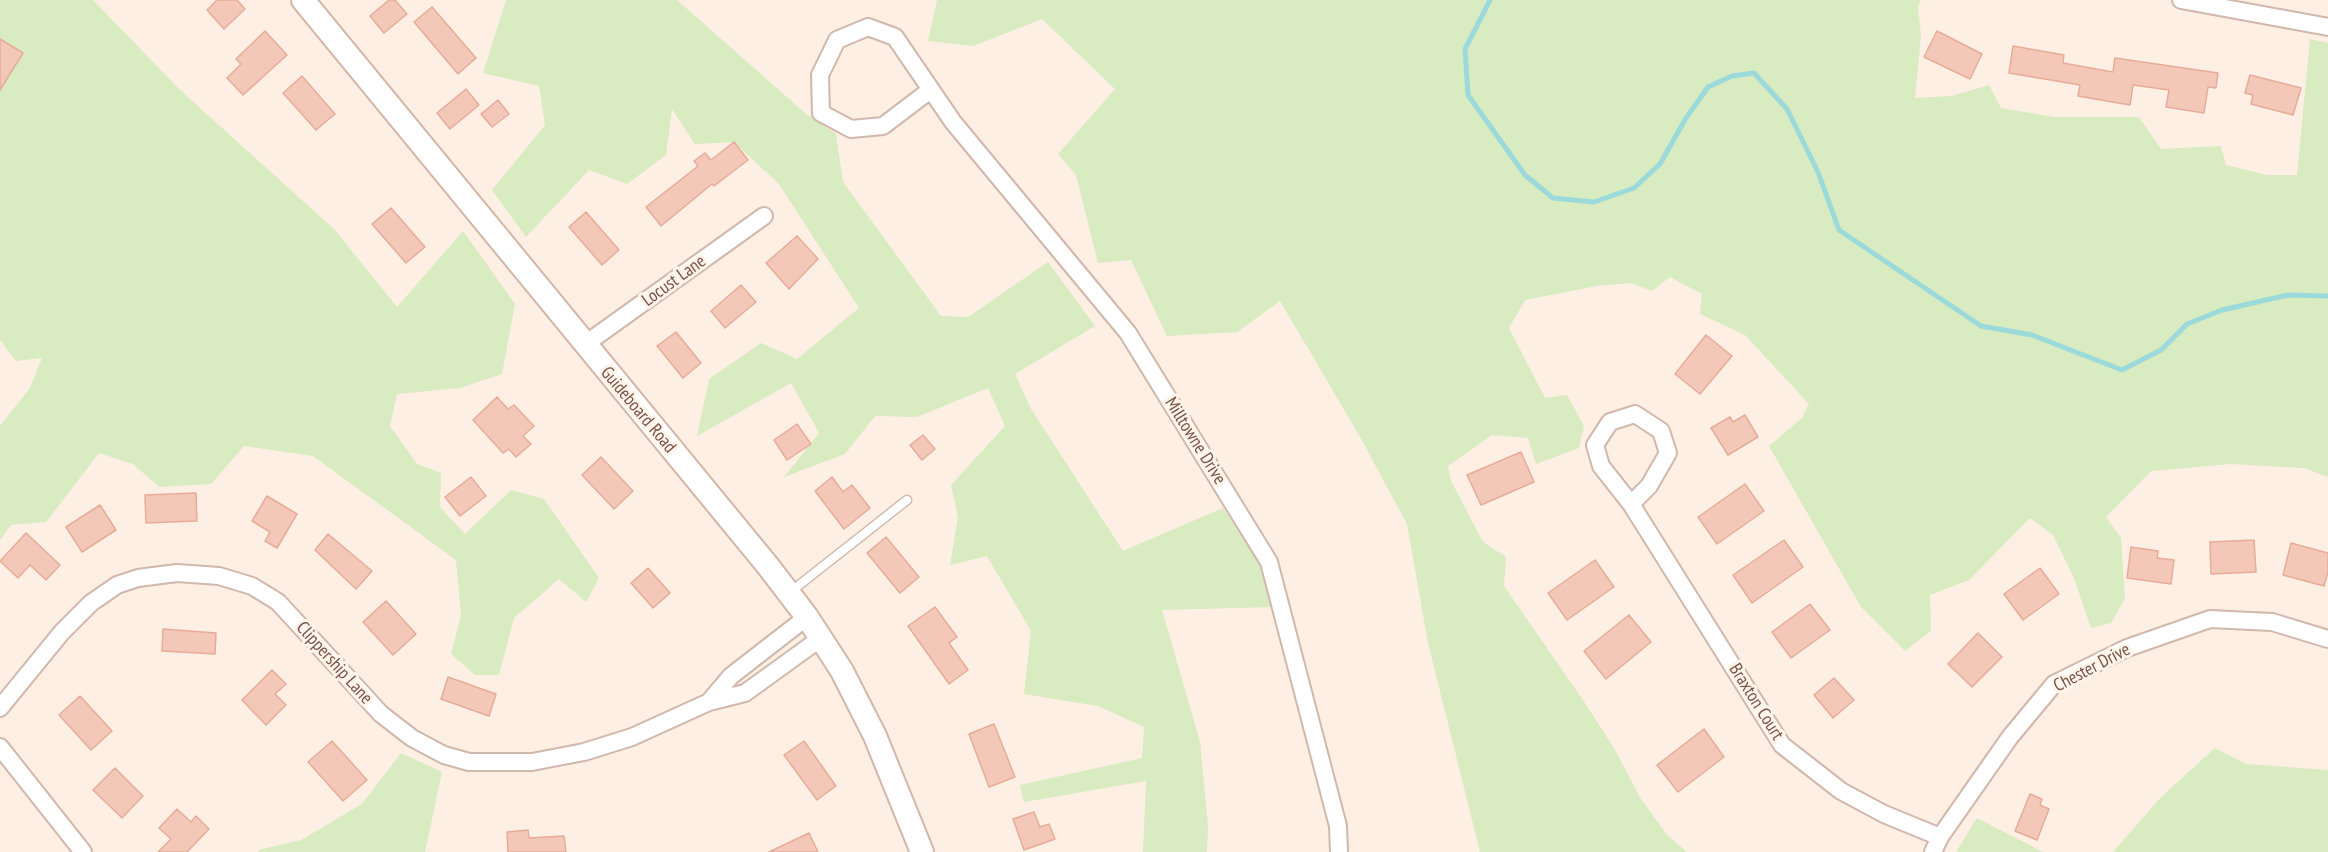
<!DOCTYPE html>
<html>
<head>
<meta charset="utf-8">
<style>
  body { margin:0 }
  canvas { display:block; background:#fdefe3 }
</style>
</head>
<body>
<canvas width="2328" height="852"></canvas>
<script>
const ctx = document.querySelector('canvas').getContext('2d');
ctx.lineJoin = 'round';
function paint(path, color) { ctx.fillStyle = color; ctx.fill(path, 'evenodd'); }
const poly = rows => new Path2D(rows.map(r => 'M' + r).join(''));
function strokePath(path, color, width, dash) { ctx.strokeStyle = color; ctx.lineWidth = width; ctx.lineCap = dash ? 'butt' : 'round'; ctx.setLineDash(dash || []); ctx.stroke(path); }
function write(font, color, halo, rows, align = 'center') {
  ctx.font = font + ' "PT Sans Narrow",sans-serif'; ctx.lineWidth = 6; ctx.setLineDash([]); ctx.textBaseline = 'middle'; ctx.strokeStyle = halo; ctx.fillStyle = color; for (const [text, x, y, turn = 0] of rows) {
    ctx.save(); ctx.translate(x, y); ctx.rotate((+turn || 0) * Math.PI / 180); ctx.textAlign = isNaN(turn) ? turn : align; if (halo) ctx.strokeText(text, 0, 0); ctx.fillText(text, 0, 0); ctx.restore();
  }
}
paint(poly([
  [0,0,93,0,180,90,334,229,397,307,463,231,515,304,502,374,460,388,397,394,390,426,417,464,441,473,440,507,465,534,511,490,544,499,599,578,586,602,559,579,514,618,499,675,475,675,451,654,461,615,456,560,313,456,244,446,211,484,159,487,133,464,99,453,46,522,11,525,0,540,0,426,30,388,42,358,16,361,0,340],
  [506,0,677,0,805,113,836,134,843,182,941,316,968,317,1048,262,1095,326,1015,374,1031,409,1123,551,1223,508,1259,561,1273,607,1162,610,1200,742,1208,826,1207,852,1143,852,1146,781,1024,802,1020,785,1142,758,1144,727,1098,706,1024,694,1031,631,987,556,950,565,958,517,951,485,1005,426,988,388,917,417,875,416,845,454,784,477,819,433,791,383,697,436,709,379,761,343,797,359,859,308,779,184,734,142,695,144,672,109,666,155,627,184,589,170,526,237,492,190,545,125,539,86,483,73],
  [937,0,1921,0,1918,7,1921,35,1915,98,1952,96,1989,85,2001,108,2055,117,2139,117,2161,149,2221,146,2226,165,2267,175,2297,175,2310,39,2328,43,2328,477,2304,468,2231,464,2151,471,2106,517,2121,538,2125,598,2111,623,2091,628,2074,578,2053,535,2030,518,1969,580,1930,595,1931,631,1905,651,1861,607,1769,446,1802,418,1809,404,1745,335,1700,314,1702,294,1670,277,1652,291,1631,283,1597,286,1525,300,1509,328,1545,398,1567,395,1584,426,1579,448,1536,464,1528,438,1492,435,1448,466,1451,481,1483,542,1506,557,1504,586,1587,706,1615,750,1641,799,1667,835,1687,852,1480,852,1428,643,1407,524,1359,435,1280,301,1237,332,1167,336,1131,260,1098,263,1076,175,1058,154,1115,89,1042,19,973,46,928,41],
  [2215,748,2246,764,2328,770,2328,852,2113,852,2162,796],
  [401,753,442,772,425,852,258,852,258,850,301,840,362,804],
  [1977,818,2043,852,1956,852]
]), '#d8ebc1');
strokePath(poly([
  [1490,0,1465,49,1468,95,1525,175,1553,198,1594,202,1634,188,1660,164,1686,118,1708,87,1732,76,1754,73,1787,109,1818,172,1839,230,1981,326,2032,335,2122,370,2161,350,2187,324,2222,310,2288,295,2328,296]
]), '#9cd9da', 5);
const building = poly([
  [217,0,237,0,245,9,224,29,207,10,217,0],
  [389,0,395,0,407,14,384,33,370,16,389,0],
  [432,7,476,58,458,74,414,22,432,7],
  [265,31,287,55,243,95,227,78,241,64,236,59,265,31],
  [1937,31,1982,54,1970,79,1924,57,1937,31],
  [0,39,23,53,0,90,0,39],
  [2013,46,2064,55,2063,63,2113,72,2115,58,2218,73,2216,88,2208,87,2204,113,2166,107,2169,90,2133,85,2130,105,2078,96,2080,85,2009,73,2013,46],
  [2250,75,2301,88,2293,115,2251,104,2253,95,2245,93,2250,75],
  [302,76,335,114,316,130,283,93,302,76],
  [466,89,479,105,450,129,437,113,466,89],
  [498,100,509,114,492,127,481,114,498,100],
  [734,142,748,160,714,186,712,184,661,226,646,207,698,166,694,161,705,153,711,160,734,142],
  [391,208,425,247,406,263,372,224,391,208],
  [586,212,619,250,602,265,569,227,586,212],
  [797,236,818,259,789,289,766,263,797,236],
  [741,285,756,302,725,328,711,311,741,285],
  [676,332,701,363,683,378,657,346,676,332],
  [1706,335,1732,356,1700,394,1675,374,1706,335],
  [497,397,508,409,514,405,534,426,523,436,531,444,516,457,509,449,503,453,473,420,497,397],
  [1745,415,1758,437,1728,455,1711,428,1730,417,1733,422,1745,415],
  [797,424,811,444,787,460,774,440,797,424],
  [923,435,935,449,922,460,910,445,923,435],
  [1521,452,1534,482,1481,505,1467,475,1521,452],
  [601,457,633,491,614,509,582,475,601,457],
  [471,477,486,496,460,516,445,497,471,477],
  [832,477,843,492,852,485,870,508,844,529,815,491,832,477],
  [1745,484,1764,511,1717,544,1698,517,1745,484],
  [196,493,197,521,146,523,145,495,196,493],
  [267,496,297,514,277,548,265,541,270,532,252,521,267,496],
  [100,505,116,530,82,552,66,527,100,505],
  [26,533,60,565,46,580,30,565,18,578,0,561,26,533],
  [328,534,372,571,356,589,315,550,328,534],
  [886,537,919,577,900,593,867,553,886,537],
  [1784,540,1803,567,1752,603,1733,575,1784,540],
  [2254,540,2256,572,2211,574,2210,542,2254,540],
  [2291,543,2328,553,2328,572,2324,586,2283,575,2291,543],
  [2131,547,2158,551,2157,558,2174,560,2171,584,2127,578,2131,547],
  [1595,560,1614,587,1567,620,1548,593,1595,560],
  [648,568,670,593,653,608,631,583,648,568],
  [2040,568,2059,594,2023,620,2004,594,2040,568],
  [386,601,416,634,393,655,363,622,386,601],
  [1810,604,1830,630,1791,658,1772,632,1810,604],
  [935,607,957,637,949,643,968,670,949,684,908,626,935,607],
  [1629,615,1651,642,1606,679,1584,651,1629,615],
  [163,629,216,633,215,654,162,651,163,629],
  [1978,633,2002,657,1972,687,1948,664,1978,633],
  [272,670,286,684,275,694,286,705,266,725,242,700,272,670],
  [448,677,496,694,489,716,441,699,448,677],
  [1834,678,1854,700,1833,718,1814,695,1834,678],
  [80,696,112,731,91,750,59,715,80,696],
  [994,724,1015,777,989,787,969,734,994,724],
  [1704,729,1724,757,1678,792,1657,765,1704,729],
  [332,741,367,780,343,801,308,762,332,741],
  [804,741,836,786,817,800,784,755,804,741],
  [115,768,143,796,122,818,93,790,115,768],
  [2030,794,2042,799,2040,805,2049,809,2037,840,2015,831,2030,794],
  [177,809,191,822,196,816,209,829,187,852,158,852,171,839,159,828,177,809],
  [1034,812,1040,827,1049,824,1055,839,1024,850,1013,819,1034,812],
  [528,830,529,838,564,836,566,852,508,852,507,832,528,830],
  [809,833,818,852,769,852,809,833]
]);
paint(building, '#f4c8b9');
strokePath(building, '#e7ac99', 1.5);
const lane = poly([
  [789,593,907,500]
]);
const street = poly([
  [2181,0,2328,27],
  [929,91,883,126,851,129,821,113,820,75,837,40,868,27,895,37,953,122,1128,333,1269,562,1338,826,1339,852],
  [584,345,764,216],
  [1631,504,1649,486,1668,453,1661,431,1635,414,1610,422,1595,445,1601,466,1631,504,1782,745,1841,791,1884,814,1940,837],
  [709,702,731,676,807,617],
  [0,708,62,632,91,603,117,585,138,578,177,573,219,576,252,586,278,602,381,714,412,738,444,755,469,762,532,762,584,752,632,737,709,702,745,693,821,638],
  [0,747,83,852],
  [1933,852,1940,837,2010,737,2054,684,2127,648,2210,619,2272,622,2328,639]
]);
const secondary = poly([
  [303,0,768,566,807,617,842,671,875,736,922,852]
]);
strokePath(lane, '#d1b7ac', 11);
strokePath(street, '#d1b7ac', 20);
strokePath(secondary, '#d4b6a9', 26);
strokePath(lane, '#fff', 8);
strokePath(street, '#fff', 16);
strokePath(secondary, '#fff', 22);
write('18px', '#775248', '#fff4ea', [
  ["Locust Lane",674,281,-36],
  ["Guideboard Road",638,410,50],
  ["Milltowne Drive",1195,441,58],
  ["Clippership Lane",334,663,48],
  ["Chester Drive",2092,668,-28],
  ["Braxton Court",1756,702,58]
]);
</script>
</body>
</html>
